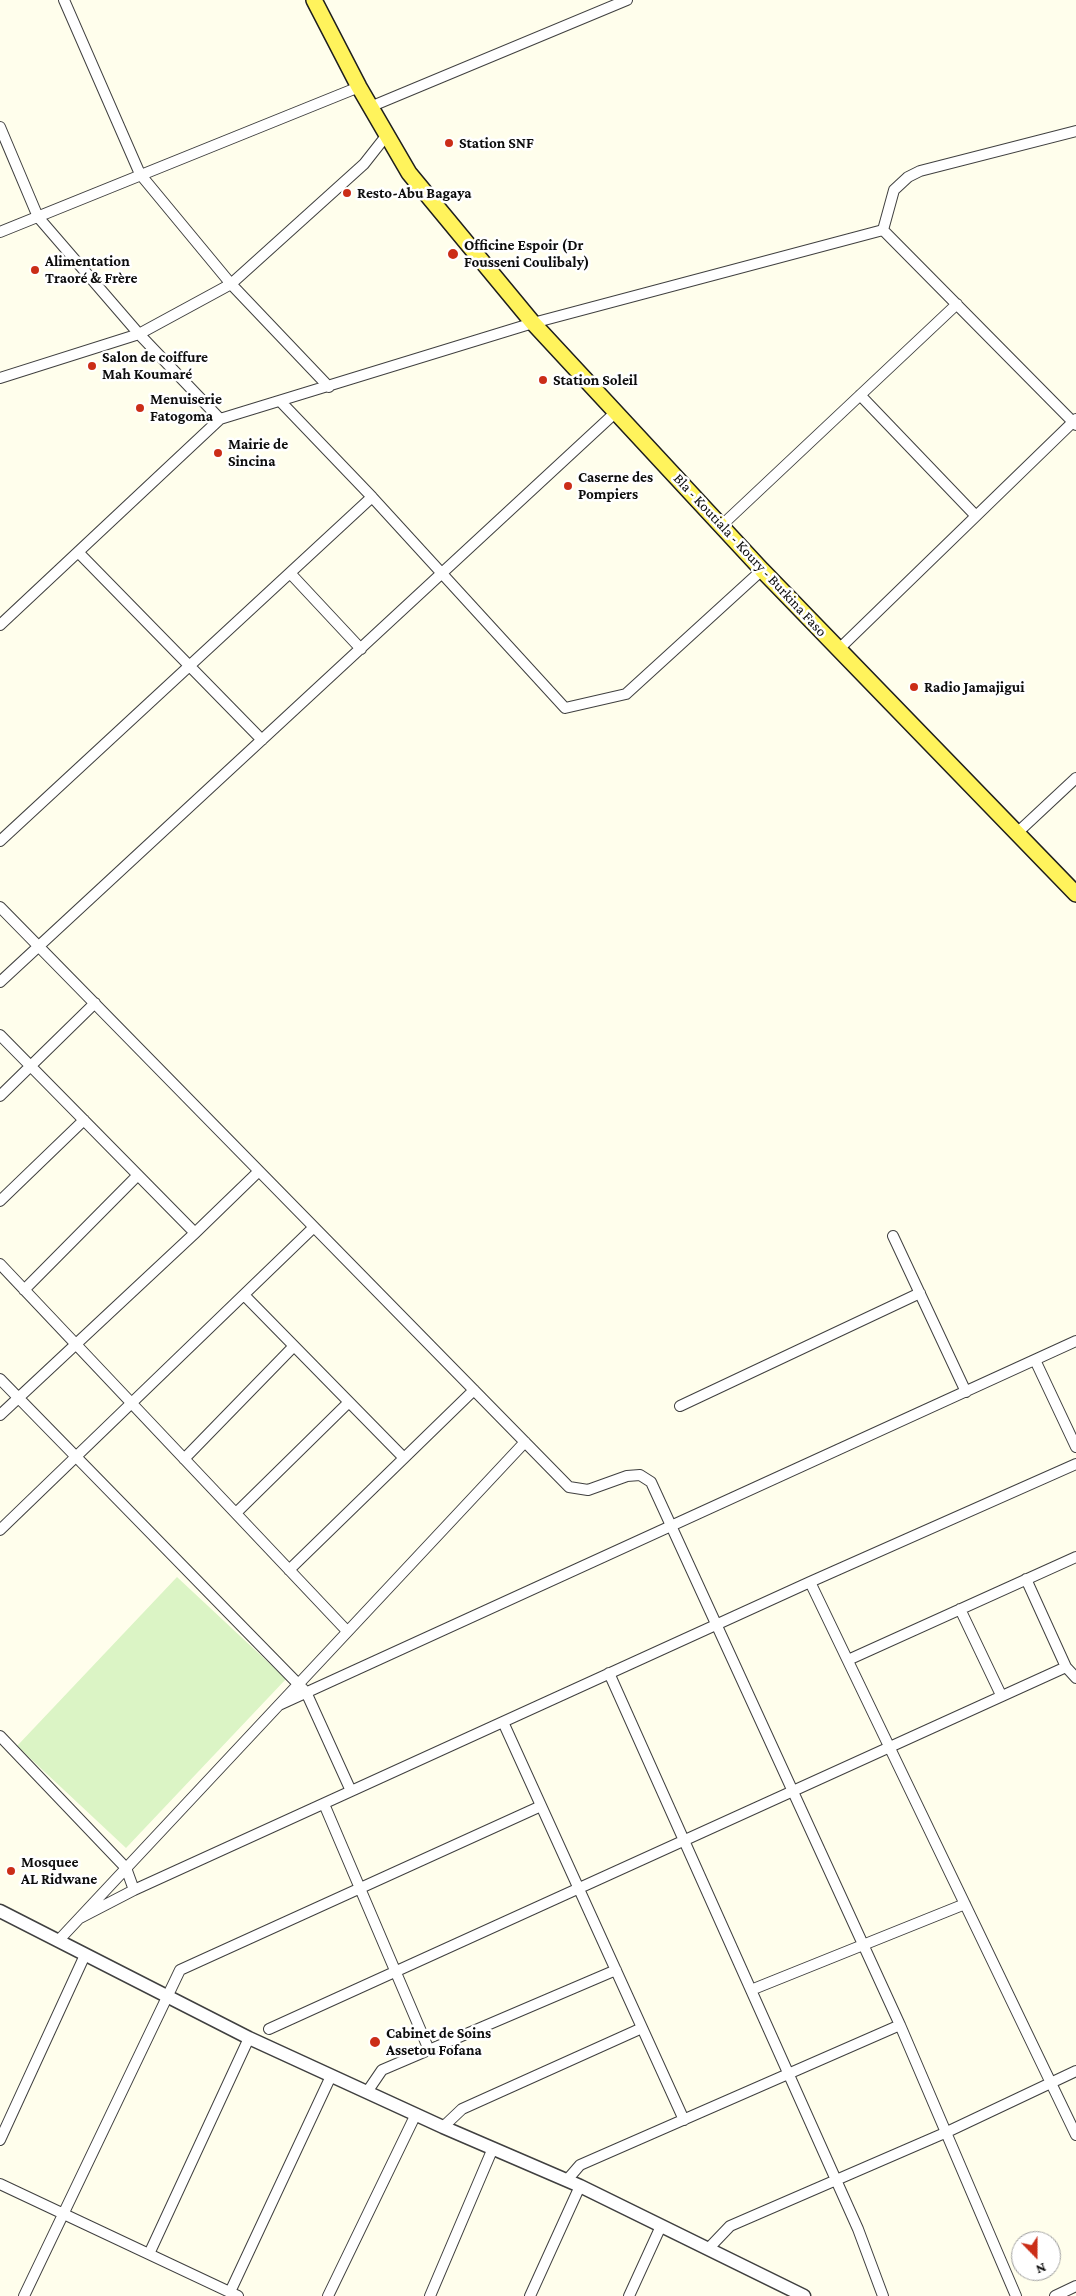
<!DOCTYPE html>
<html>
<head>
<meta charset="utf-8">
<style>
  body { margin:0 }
  #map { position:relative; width:1076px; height:2296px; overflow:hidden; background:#fffeec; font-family:"Crimson Pro",serif }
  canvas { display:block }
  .north { position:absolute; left:1011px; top:2231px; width:50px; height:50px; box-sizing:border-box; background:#fff; border:1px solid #9e9e9e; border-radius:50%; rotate:158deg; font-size:14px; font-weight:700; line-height:20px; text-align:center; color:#0d0d0d }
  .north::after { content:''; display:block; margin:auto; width:18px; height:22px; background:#cb2d17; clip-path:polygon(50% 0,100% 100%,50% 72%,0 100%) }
</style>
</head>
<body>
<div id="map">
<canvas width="1076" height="2296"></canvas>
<div class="north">N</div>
</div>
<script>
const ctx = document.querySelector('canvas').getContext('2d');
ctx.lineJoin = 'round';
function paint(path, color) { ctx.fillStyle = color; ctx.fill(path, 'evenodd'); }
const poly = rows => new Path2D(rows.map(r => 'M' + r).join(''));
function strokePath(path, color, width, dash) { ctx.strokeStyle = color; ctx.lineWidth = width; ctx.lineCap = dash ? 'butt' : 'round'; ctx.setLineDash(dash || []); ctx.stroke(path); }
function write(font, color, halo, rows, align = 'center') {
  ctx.font = font + ' "Crimson Pro",serif'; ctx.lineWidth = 5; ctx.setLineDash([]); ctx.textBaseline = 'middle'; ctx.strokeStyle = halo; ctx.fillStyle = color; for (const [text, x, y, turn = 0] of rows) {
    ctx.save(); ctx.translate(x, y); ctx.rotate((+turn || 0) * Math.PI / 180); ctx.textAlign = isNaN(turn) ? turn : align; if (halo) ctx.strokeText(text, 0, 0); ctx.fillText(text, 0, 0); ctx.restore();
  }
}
paint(poly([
  [177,1577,286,1679,126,1848,17,1746]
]), '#dbf4c5');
const minor = poly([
  [64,0,140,174,231,284,329,387],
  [370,107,627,0],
  [0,127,38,217,139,334,220,419],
  [883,230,1076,425],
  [883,230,894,190,908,177,920,171,1076,131],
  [0,232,359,87],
  [0,378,139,334,231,284,364,164,386,136],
  [860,395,976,516],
  [280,401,372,497,565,708,626,694,762,570],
  [721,526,957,304],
  [78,552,262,740],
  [290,573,361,649],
  [0,625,220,419,533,323,883,230],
  [839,649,1076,419],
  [1017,833,1076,778],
  [0,841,372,497],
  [0,907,569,1487,588,1490,627,1476,640,1475,651,1482,900,2025,1016,2296],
  [0,982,616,412],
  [0,1035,195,1233],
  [0,1096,95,1003],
  [0,1201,84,1120],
  [893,1236,966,1392],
  [0,1264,347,1631],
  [24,1290,138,1175],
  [244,1295,404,1458],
  [1035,1360,1076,1447],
  [0,1379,306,1692,351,1791],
  [680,1406,920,1293],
  [0,1415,195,1233,259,1171],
  [184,1459,294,1346],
  [236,1513,349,1402],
  [0,1530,314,1227],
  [289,1570,474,1390],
  [810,1582,1076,2135],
  [960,1609,1001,1695],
  [848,1660,1076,1557],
  [1066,1667,1076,1678],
  [609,1673,858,2229,883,2296],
  [279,1705,1076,1341],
  [503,1722,684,2120],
  [0,1736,126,1868,134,1890],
  [324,1804,429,2050],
  [80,1918,134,1890,810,1582,1076,1464],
  [58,1941,525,1442],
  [751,1990,965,1904],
  [269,2029,1066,1667,1026,1579],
  [367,2092,382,2070,616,1970],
  [443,2127,462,2109,642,2028],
  [0,2140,85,1955],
  [567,2180,580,2165,900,2025],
  [0,2184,238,2296],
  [708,2249,730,2226,947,2132,1076,2071],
  [149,2254,249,2038],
  [230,2292,331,2076],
  [24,2296,180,1970,541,1806],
  [328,2296,416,2114],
  [430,2296,493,2148],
  [530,2296,580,2186],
  [629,2296,661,2226],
  [1055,2296,1076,2286]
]);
const tertiary = poly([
  [0,1911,249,2038,443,2127,580,2186,804,2296]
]);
const primary = poly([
  [314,0,359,87,409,173,533,323,762,570,1076,894]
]);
strokePath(minor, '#404040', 12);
strokePath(tertiary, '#404040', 15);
strokePath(primary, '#1e1e1e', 18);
strokePath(minor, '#fff', 10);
strokePath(tertiary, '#fff', 12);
strokePath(primary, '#fff35c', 15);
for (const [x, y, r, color] of [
  [449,143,5,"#cb2d17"],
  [347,193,5,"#cb2d17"],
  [453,254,6,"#cb2d17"],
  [35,270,5,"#cb2d17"],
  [92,366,5,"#cb2d17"],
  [543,380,5,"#cb2d17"],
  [140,408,5,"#cb2d17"],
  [218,453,5,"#cb2d17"],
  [568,486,5,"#cb2d17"],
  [914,687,5,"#cb2d17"],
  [11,1871,5,"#cb2d17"],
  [375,2042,6,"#cb2d17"]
]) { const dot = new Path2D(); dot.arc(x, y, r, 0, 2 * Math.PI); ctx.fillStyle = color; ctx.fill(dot); strokePath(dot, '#fff', 2); }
write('bold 15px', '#0d0d0d', '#fff', [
  ["Station SNF",459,143],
  ["Resto-Abu Bagaya",357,193],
  ["Officine Espoir (Dr",464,245],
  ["Fousseni Coulibaly)",464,262],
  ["Alimentation",45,261],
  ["Traoré & Frère",45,278],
  ["Salon de coiffure",102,357],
  ["Mah Koumaré",102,374],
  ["Station Soleil",553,380],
  ["Menuiserie",150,399],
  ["Fatogoma",150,416],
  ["Mairie de",228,444],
  ["Sincina",228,461],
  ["Caserne des",578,477],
  ["Pompiers",578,494],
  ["Radio Jamajigui",924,687],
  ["Mosquee",21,1862],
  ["AL Ridwane",21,1879],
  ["Cabinet de Soins",386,2033],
  ["Assetou Fofana",386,2050]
], 'left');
write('15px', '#0d0d0d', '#fff', [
  ["Bla - Koutiala - Koury - Burkina Faso",750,555,47]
]);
</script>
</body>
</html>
